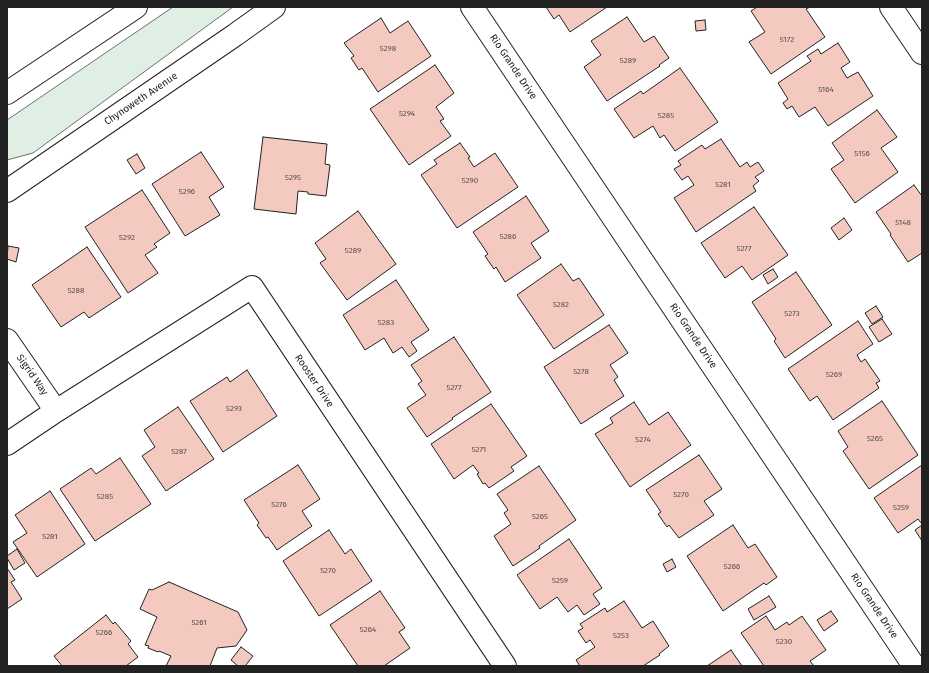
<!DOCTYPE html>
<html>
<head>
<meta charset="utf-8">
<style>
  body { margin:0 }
  #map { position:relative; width:929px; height:673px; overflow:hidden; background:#fff; font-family:"Fira Sans",sans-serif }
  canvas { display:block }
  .frame { position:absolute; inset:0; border:8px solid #222; pointer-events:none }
</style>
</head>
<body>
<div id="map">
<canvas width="929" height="673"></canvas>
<div class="frame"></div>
</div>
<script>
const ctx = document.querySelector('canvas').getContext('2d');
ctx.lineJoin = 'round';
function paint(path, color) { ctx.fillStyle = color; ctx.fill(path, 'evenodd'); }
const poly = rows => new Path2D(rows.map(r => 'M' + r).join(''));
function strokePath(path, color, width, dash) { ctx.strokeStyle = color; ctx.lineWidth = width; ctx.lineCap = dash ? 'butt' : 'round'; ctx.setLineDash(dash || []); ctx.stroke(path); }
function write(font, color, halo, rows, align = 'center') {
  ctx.font = font + ' "Fira Sans",sans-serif'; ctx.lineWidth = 3; ctx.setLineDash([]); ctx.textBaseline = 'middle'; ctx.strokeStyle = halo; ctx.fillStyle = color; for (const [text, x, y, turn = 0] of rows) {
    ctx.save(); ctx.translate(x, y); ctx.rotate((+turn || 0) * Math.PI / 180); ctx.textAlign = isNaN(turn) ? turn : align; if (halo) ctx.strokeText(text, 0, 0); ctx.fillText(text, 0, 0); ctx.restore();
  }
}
const green = poly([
  [173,7,233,7,33,153,7,160,7,120,173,7]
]);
paint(green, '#e0efe3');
strokePath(green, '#6f6f6f', 1);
const building = poly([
  [546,7,607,7,570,32,559,15,554,19,546,7],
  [757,7,810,7,806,9,825,37,771,74,749,42,765,32,751,11,757,7],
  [627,17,644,42,654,36,669,58,659,65,660,66,607,101,584,67,601,55,591,41,627,17],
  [381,18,390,33,408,21,431,56,378,92,362,68,359,70,351,58,354,56,344,43,381,18],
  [705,20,706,30,696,31,695,21,705,20],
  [838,43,850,62,841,68,847,78,858,72,873,96,828,126,815,107,799,117,792,106,787,109,783,103,788,99,778,83,811,61,807,56,818,49,821,54,838,43],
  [435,65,454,93,436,107,444,119,440,121,451,136,409,165,370,109,435,65],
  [680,68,718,122,675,151,664,135,660,138,653,126,634,138,614,109,641,91,643,94,680,68],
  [877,110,897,137,881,148,898,172,855,203,831,169,844,160,832,143,877,110],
  [263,137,327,144,325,164,330,165,326,196,308,194,308,192,298,191,296,214,254,209,263,137],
  [721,139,740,167,747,162,750,167,758,162,764,171,755,177,759,181,753,186,756,191,696,232,674,198,694,185,688,176,682,180,674,169,681,165,678,161,702,145,705,149,721,139],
  [460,143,470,157,468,158,474,167,495,153,518,187,457,228,421,175,437,164,434,160,460,143],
  [201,152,224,187,209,197,220,215,185,236,152,184,201,152],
  [137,154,145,168,136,174,127,160,137,154],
  [914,185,922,196,922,253,908,262,890,235,891,234,876,212,914,185],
  [142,190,170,233,154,244,157,247,145,255,158,273,128,293,85,227,142,190],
  [526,196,549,231,531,243,541,258,505,282,496,267,494,269,485,256,488,254,473,232,526,196],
  [754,207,788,255,752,280,742,266,725,278,701,243,754,207],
  [358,211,396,264,347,300,320,263,326,259,315,243,358,211],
  [844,218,852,230,839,240,831,228,844,218],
  [8,246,19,248,16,262,7,259,8,246],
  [87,247,121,297,89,318,84,312,61,327,32,285,87,247],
  [561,264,573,281,579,278,604,315,554,349,517,295,561,264],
  [773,269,778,277,768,284,763,275,773,269],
  [796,272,832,325,785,358,774,341,776,339,752,302,796,272],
  [396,280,429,330,411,342,417,351,409,357,402,347,393,353,384,338,365,350,343,315,396,280],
  [876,306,883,317,872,324,865,313,876,306],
  [882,319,892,334,879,342,869,327,882,319],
  [858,321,873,344,857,355,861,362,865,359,880,381,876,383,879,388,833,420,817,396,810,401,788,369,858,321],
  [609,325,628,353,610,365,618,377,614,380,624,396,581,424,544,367,609,325],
  [454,337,491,392,452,418,453,419,427,437,407,408,426,395,418,384,422,381,411,365,454,337],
  [247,370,277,416,223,452,190,401,227,377,230,382,247,370],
  [882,401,918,455,869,489,843,451,848,447,838,431,882,401],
  [634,402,649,425,668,412,691,445,630,487,595,434,613,423,610,418,634,402],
  [491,404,527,456,511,467,514,471,489,488,485,483,483,484,477,474,479,473,473,465,454,479,431,444,491,404],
  [178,407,214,459,166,491,142,456,155,447,144,430,178,407],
  [699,455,722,489,704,501,714,515,679,538,669,525,667,527,658,514,661,512,646,490,699,455],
  [120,458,151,504,95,541,60,489,91,468,96,474,120,458],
  [298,465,320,499,302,511,312,526,277,550,268,537,266,538,257,525,259,523,244,500,298,465],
  [922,465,922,524,918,519,898,533,874,498,922,465],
  [539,466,576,520,539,546,540,548,513,566,494,536,511,524,504,513,508,510,497,494,539,466],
  [50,491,85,544,37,577,13,542,27,533,15,515,50,491],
  [733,525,748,548,755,544,777,577,766,585,764,583,723,611,687,556,733,525],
  [922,525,922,541,915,530,922,525],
  [329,530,345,554,351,549,372,581,319,616,283,561,329,530],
  [569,539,602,588,593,594,600,604,584,615,577,605,568,612,557,597,540,609,517,575,569,539],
  [17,549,25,563,14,570,7,558,7,556,17,549],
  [672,559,676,567,667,572,663,564,672,559],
  [7,568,15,580,11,582,22,599,7,609,7,568],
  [169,582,238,612,247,630,236,646,217,648,210,666,166,666,171,656,159,651,158,652,148,648,149,646,145,645,157,617,140,609,149,589,152,590,169,582],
  [380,591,405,628,399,632,410,648,384,666,358,666,330,625,380,591],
  [769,596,776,607,754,620,748,609,769,596],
  [624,601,642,628,653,621,669,646,659,654,660,655,643,666,580,666,576,660,595,647,590,640,586,643,578,631,583,628,580,624,605,608,607,612,624,601],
  [831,611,838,621,824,631,817,620,831,611],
  [106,615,113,624,115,622,131,641,128,644,138,657,126,666,62,666,54,656,106,615],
  [766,616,775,630,787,622,789,625,802,616,826,650,810,661,814,666,764,666,741,633,766,616],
  [241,647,253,656,245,666,238,666,231,660,241,647],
  [731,650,742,666,707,666,731,650]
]);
paint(building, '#f3c9c0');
strokePath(building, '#222', 1);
const street = poly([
  [472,7,914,666],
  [891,7,922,53],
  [7,340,56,411],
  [7,444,56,411,252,287,505,666]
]);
const secondary = poly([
  [7,93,136,7],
  [7,191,235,35,274,7]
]);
strokePath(street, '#222', 24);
strokePath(secondary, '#222', 24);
strokePath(street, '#fff', 22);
strokePath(secondary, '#fff', 22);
write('8px', '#564c4a', null, [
  ["5172",787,40],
  ["5298",388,49],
  ["5289",628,61],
  ["5164",826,90],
  ["5294",407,114],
  ["5285",666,116],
  ["5156",862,154],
  ["5295",293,178],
  ["5290",470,181],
  ["5281",723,185],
  ["5296",187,192],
  ["5148",903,223],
  ["5286",508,237],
  ["5292",127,238],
  ["5277",744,249],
  ["5289",353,251],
  ["5288",76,291],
  ["5282",561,305],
  ["5273",792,314],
  ["5283",386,323],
  ["5278",581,372],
  ["5269",834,375],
  ["5277",454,388],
  ["5293",234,409],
  ["5265",875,439],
  ["5274",643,440],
  ["5271",479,450],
  ["5287",179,452],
  ["5270",681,495],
  ["5285",105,497],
  ["5276",279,505],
  ["5259",901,508],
  ["5265",540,517],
  ["5281",50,537],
  ["5266",732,567],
  ["5270",328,571],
  ["5259",560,581],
  ["5261",199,623],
  ["5264",368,630],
  ["5266",104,633],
  ["5253",621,636],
  ["5230",784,642]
]);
write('10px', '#222', '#fff', [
  ["Rio Grande Drive",513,67,56],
  ["Chynoweth Avenue",141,99,-34],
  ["Rio Grande Drive",693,336,56],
  ["Sigrid Way",32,375,55],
  ["Rooster Drive",314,381,56],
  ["Rio Grande Drive",874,606,56]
]);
</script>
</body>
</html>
